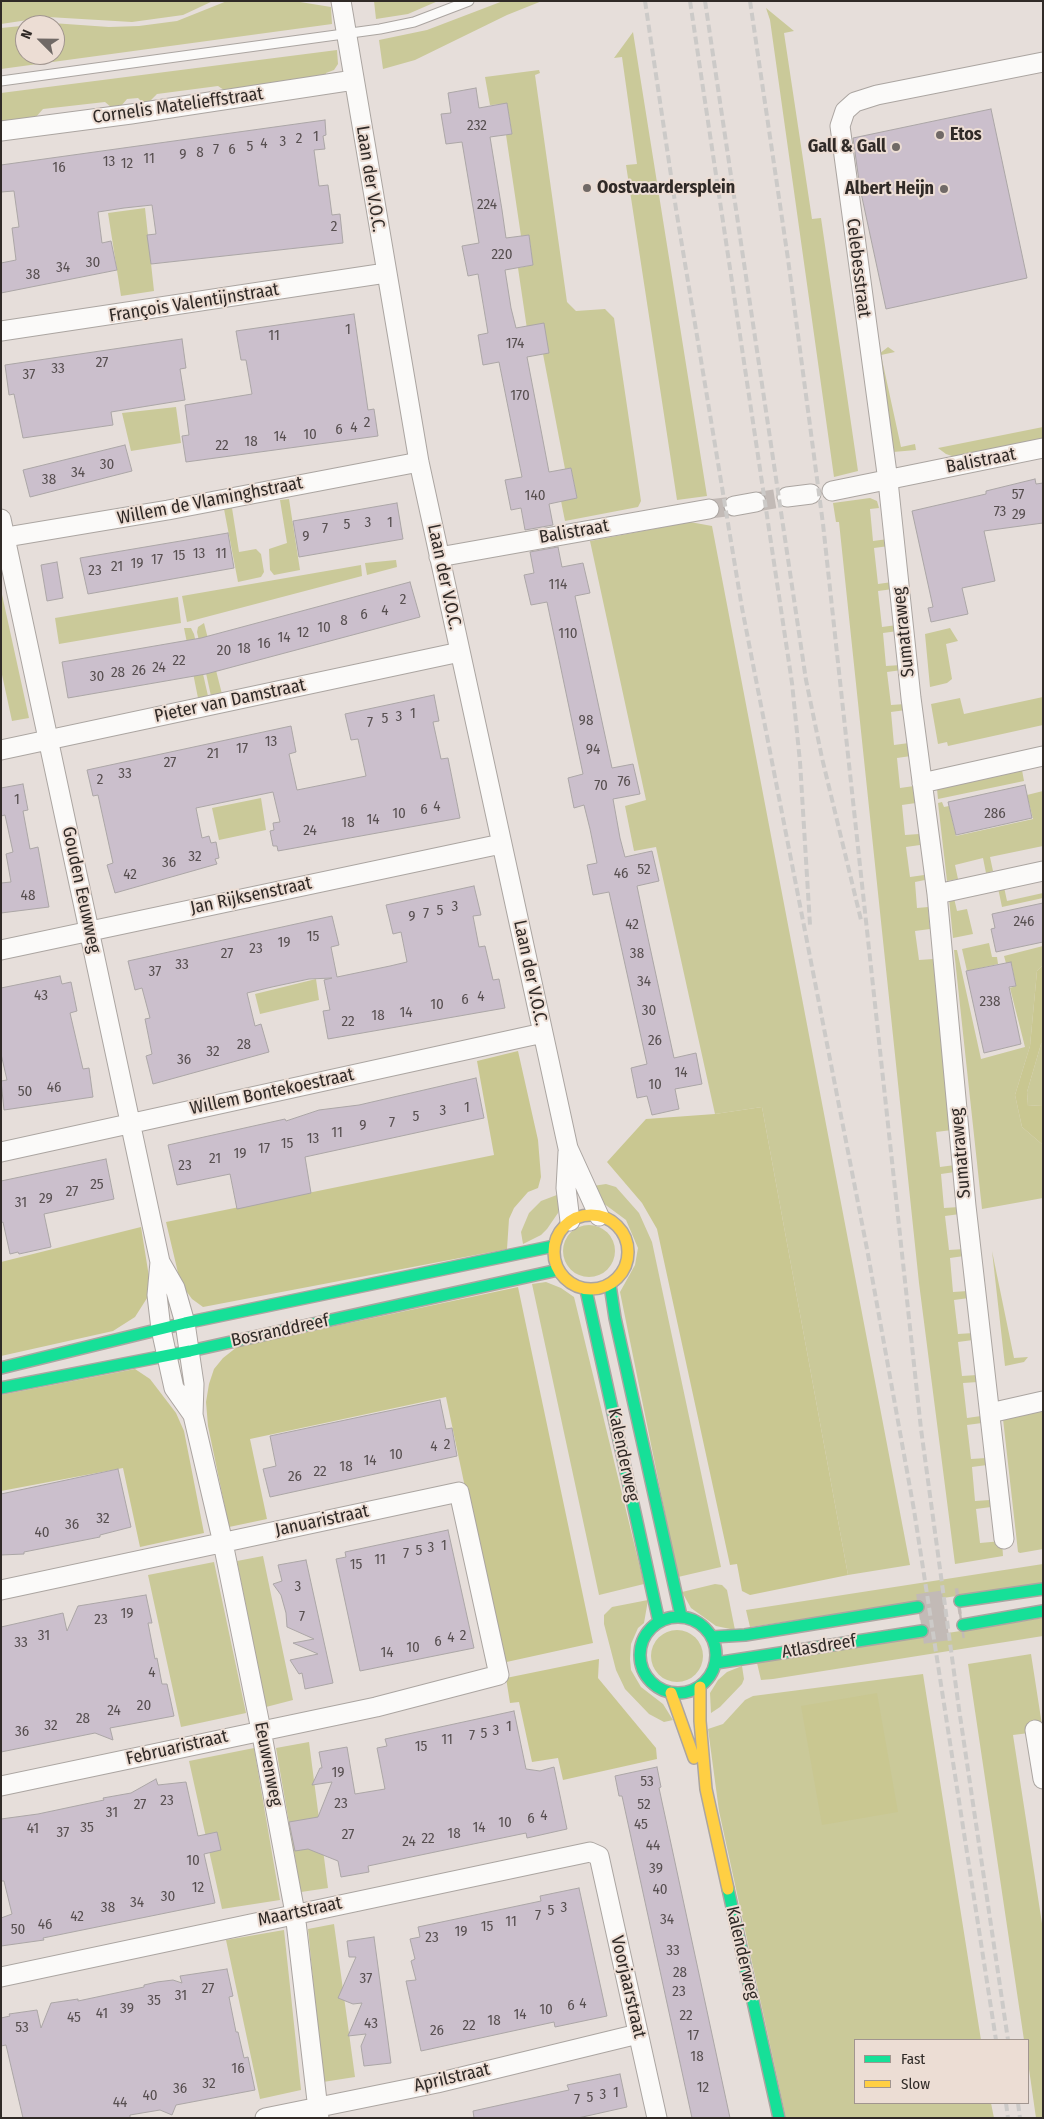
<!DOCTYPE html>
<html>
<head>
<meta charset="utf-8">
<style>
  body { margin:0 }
  #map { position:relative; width:1044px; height:2119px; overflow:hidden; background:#e6deda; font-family:"Fira Sans Condensed",sans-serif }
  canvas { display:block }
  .frame { position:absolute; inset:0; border:2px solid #302a27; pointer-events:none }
  .legend { position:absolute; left:854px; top:2039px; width:175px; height:65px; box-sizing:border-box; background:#ecddd4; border:1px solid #a1958f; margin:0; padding:6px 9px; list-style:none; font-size:15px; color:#302a27 }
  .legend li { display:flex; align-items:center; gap:10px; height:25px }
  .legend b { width:25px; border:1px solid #a1958f }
  .north { position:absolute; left:15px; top:15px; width:50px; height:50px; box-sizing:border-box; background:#ecddd4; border:1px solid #a1958f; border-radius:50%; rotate:293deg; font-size:14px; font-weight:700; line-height:20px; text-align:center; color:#302a27 }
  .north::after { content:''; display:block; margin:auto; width:18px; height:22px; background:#706966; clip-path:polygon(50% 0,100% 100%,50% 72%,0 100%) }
</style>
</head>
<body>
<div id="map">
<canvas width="1044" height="2119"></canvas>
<div class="frame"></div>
<ul class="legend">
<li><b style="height:6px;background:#16e098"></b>Fast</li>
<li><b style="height:6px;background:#ffcf43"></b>Slow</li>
</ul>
<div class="north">N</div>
</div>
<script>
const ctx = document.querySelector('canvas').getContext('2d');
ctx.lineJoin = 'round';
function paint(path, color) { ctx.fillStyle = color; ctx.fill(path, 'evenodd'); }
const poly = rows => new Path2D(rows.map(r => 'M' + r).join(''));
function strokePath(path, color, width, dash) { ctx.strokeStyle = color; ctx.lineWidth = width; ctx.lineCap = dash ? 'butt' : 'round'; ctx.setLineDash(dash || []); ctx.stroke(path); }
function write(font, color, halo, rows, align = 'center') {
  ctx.font = font + ' "Fira Sans Condensed",sans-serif'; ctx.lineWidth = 4; ctx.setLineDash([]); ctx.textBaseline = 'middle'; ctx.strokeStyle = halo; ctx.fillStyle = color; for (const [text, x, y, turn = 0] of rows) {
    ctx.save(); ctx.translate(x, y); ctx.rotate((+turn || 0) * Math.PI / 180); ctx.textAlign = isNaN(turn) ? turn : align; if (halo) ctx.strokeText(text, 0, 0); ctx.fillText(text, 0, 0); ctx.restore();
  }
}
paint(poly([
  [1,1,213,1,183,15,132,22,48,17,1,24],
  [227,1,294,1,331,7,332,24,1,69,1,28,52,23,109,27,139,26,177,21],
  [25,25,55,25,55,55,25,55],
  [374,1,438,1,408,14,376,19],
  [503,1,542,1,507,15,415,60,383,69,379,40,427,30],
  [766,8,794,31,784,33,812,219,821,218,858,471,834,477,770,20],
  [633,32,707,496,677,500,626,165,637,164,622,57,614,58],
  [337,50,338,64,334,70,326,73,326,77,227,92,218,86,157,94,148,103,143,103,138,98,127,99,121,106,111,107,105,102,43,109,36,117,1,122,1,93],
  [539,70,540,73,535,75,567,302,576,311,605,309,614,318,641,501,638,507,565,521,561,501,577,498,571,468,565,469,543,354,549,352,541,326,527,329,518,268,533,265,529,235,521,236,506,135,512,133,507,104,490,105,485,77],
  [145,208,154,291,121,296,108,213],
  [888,347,895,352,881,355,901,447,915,444,916,450,893,452,879,354],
  [176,407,181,443,131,451,122,413],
  [1043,427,1043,440,958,458,946,454,938,448],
  [870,498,877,501,879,508,870,509,873,541,888,539,889,546,874,548,878,584,892,582,893,589,878,591,882,627,897,625,898,631,883,633,886,666,901,665,902,670,887,672,891,705,905,704,906,710,891,712,894,745,909,743,911,756,897,758,900,788,914,786,916,803,902,805,905,835,919,834,920,845,906,847,910,877,924,875,925,880,915,882,917,908,928,907,930,929,915,931,919,960,933,959,952,1130,936,1132,940,1167,955,1165,955,1172,941,1174,944,1208,959,1207,960,1214,945,1216,949,1250,964,1249,964,1256,950,1258,953,1292,968,1291,969,1298,954,1300,958,1334,973,1333,973,1340,958,1342,962,1376,977,1375,978,1382,963,1383,967,1418,981,1416,982,1423,967,1425,971,1459,986,1458,987,1465,972,1467,975,1501,990,1500,991,1507,976,1509,980,1543,1002,1541,1003,1556,955,1564,919,1283,839,522,836,522,833,503],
  [289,499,300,570,274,575,270,570,269,549,287,543,280,500],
  [232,508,239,552,256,549,261,554,264,572,261,577,238,582,224,509],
  [690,522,712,526,910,1565,848,1575,762,1107,715,1114,656,847,634,851,625,806,646,800,590,541],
  [396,560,397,567,367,575,365,563],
  [361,565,362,576,187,622,182,596],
  [1,590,29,718,12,721,1,670],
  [178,597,181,623,59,644,55,618],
  [204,623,222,694,211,696,197,632,198,627],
  [184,628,191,628,194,634,208,696,198,698],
  [950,628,958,641,946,644,952,679,947,683,930,687,925,634],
  [1043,697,1043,725,948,746,947,742,938,744,931,704,960,698,964,714],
  [1022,770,1024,781,938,799,937,789],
  [1043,791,1043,846,990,857,993,871,986,873,983,858,955,865,958,879,947,881,938,803,942,802,944,807,949,806,956,836,1033,819,1027,795],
  [261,798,266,830,219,840,212,808],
  [1004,887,1007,901,1043,893,1043,898,1002,907,998,888],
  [954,898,957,911,967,909,973,934,953,938,949,899],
  [989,943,992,957,997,957,998,964,967,971,962,949],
  [1043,946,1043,965,1037,971,1030,1046,1015,1095,1022,1127,1043,1145,1043,1198,982,1209,954,950,957,950,981,1059,1025,1047,1010,988,1016,986,1012,966,1007,967,1004,956],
  [316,979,319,1000,260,1014,255,994],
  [1043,1043,1043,1105,1028,1106,1027,1092,1041,1044],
  [606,1184,616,1187,639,1213,652,1242,721,1567,678,1577,620,1292,635,1265,638,1248,626,1220,603,1203,593,1186],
  [562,1193,558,1213,547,1229,541,1235,523,1244,521,1232,529,1213,541,1201],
  '563 1251a26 26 0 1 1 52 0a26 26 0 1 1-52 0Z',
  [992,1251,1014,1358,1028,1357,1024,1362,1005,1366],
  [546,1282,561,1288,574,1297,644,1584,599,1595,532,1284],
  [1043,1409,1043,1549,1020,1553,1018,1552,1003,1419],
  [263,1556,293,1700,266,1707,237,1561],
  [214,1562,246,1713,181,1727,148,1575],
  [1043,1564,1043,1583,750,1627,746,1610],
  [715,1584,722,1585,727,1590,735,1630,716,1626,691,1608,682,1592],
  [648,1600,644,1623,638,1628,631,1644,630,1659,631,1670,641,1687,663,1704,673,1720,664,1722,649,1714,625,1689,616,1670,604,1624,604,1615,612,1607],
  [1043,1618,1043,1636,773,1679,761,1680,757,1663],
  '651 1656a26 26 0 1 1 52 0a26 26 0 1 1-52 0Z',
  [1031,1654,1042,1725,1029,1733,1013,1735,1043,1930,1043,2118,1036,2118,1028,2062,1028,2040,1024,2040,968,1664],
  [742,1666,744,1679,742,1684,720,1707,711,1713,710,1693,718,1680,727,1672],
  [923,1674,981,2040,855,2040,855,2103,991,2103,994,2118,786,2118,719,1811,708,1729,723,1724,745,1700,753,1696],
  [309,1742,328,1888,301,1892,276,1748],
  [254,1748,280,1900,222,1909,189,1761],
  [334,1924,355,2077,323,2082,308,1929],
  [284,1930,301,2090,260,2099,226,1940]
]), '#cac999');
paint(poly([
  [1043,965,1043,1043,1041,1044,1027,1092,1028,1106,1043,1105,1043,1145,1022,1127,1015,1095,1030,1046,1037,971],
  [518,1051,538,1140,541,1177,538,1188,528,1192,514,1208,509,1219,507,1249,203,1307,192,1299,184,1288,179,1277,166,1222,494,1155,477,1061],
  [762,1107,848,1575,750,1595,742,1591,737,1564,730,1565,657,1229,642,1203,607,1162,646,1119,715,1114],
  [141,1227,150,1283,149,1295,135,1317,113,1331,1,1356,1,1262],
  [518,1287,593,1643,502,1663,446,1397,250,1439,267,1519,229,1527,208,1426,206,1402,209,1384,214,1369,223,1358,237,1347],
  [135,1369,150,1379,176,1413,184,1431,204,1533,140,1547,123,1468,1,1491,1,1395],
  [599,1659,598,1678,656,1748,657,1759,563,1780,558,1758,532,1762,519,1702,510,1703,506,1678],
  [877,1693,898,1812,822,1825,801,1706]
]), '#c9c791');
const building = poly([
  [476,88,479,108,507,103,512,134,490,137,502,210,506,238,529,235,533,265,505,270,511,308,516,328,544,323,549,353,527,357,549,472,571,468,577,498,549,504,553,525,525,530,521,508,511,510,505,480,522,477,499,362,483,365,478,335,488,333,478,274,468,276,462,246,479,243,462,142,446,144,441,114,451,113,448,93,476,88],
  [991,109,1027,278,886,309,860,188,853,138,991,109],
  [325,120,326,135,323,136,325,149,314,150,319,186,328,185,332,215,340,214,343,243,151,264,147,235,156,234,152,205,124,208,98,212,102,243,111,241,117,270,1,293,1,263,16,260,12,228,19,227,14,191,1,192,1,165,325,120],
  [354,314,368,410,374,409,378,436,186,462,182,436,189,435,185,405,252,394,246,360,241,360,236,331,354,314],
  [182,339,186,368,180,369,185,400,111,412,113,425,23,438,14,394,9,395,5,365,182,339],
  [125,445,132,471,30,497,23,470,125,445],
  [1035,479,1036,484,1043,483,1043,523,984,531,995,581,962,588,968,614,931,622,928,608,933,607,912,511,986,494,986,491,1035,479],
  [397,503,403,539,299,557,293,521,397,503],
  [228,533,234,568,88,594,80,558,228,533],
  [558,547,562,567,583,563,590,593,575,596,612,768,633,764,640,794,613,799,620,838,625,857,652,851,659,881,637,886,646,929,674,1058,696,1053,702,1084,675,1089,679,1109,652,1115,647,1096,637,1098,631,1068,647,1064,609,892,593,895,587,865,597,863,590,829,584,805,574,808,568,778,583,774,547,602,531,605,524,575,534,573,530,552,558,547],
  [57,562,63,598,47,601,41,565,57,562],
  [410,582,420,617,206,674,68,698,62,662,201,638,410,582],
  [434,695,439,721,433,722,441,759,448,758,460,818,278,851,277,846,273,846,270,831,274,830,273,823,280,822,273,792,239,799,196,808,202,838,209,836,211,843,216,842,219,858,215,859,217,864,115,893,107,865,113,863,98,795,93,796,87,770,291,726,296,752,289,754,297,790,332,783,366,776,358,739,351,740,345,714,434,695],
  [23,784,28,810,23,811,30,849,38,847,49,907,1,913,1,883,11,882,6,854,13,852,5,815,1,816,1,788,23,784],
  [1025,785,1032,818,956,835,948,802,1025,785],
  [474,886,481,915,473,916,479,947,485,946,493,980,499,979,505,1008,328,1039,323,1011,330,1010,324,980,332,978,309,979,272,987,247,993,255,1026,261,1024,269,1052,153,1084,146,1056,152,1054,145,1019,150,1018,142,988,135,990,128,961,332,916,339,945,331,947,337,977,390,966,407,962,401,932,393,934,386,905,474,886],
  [1043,903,1043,942,996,952,991,929,995,928,992,914,1043,903],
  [1011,962,1016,986,1009,987,1021,1044,984,1053,966,971,1011,962],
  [60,976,62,984,71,982,77,1011,70,1013,83,1069,89,1068,93,1097,4,1110,1,1081,7,1080,1,1054,1,988,60,976],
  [476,1078,484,1118,305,1157,311,1193,237,1209,230,1174,177,1185,168,1145,285,1119,286,1121,319,1110,359,1105,476,1078],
  [106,1159,114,1199,44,1214,51,1247,19,1254,18,1252,10,1254,3,1222,1,1223,1,1181,106,1159],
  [440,1400,446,1429,452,1428,457,1456,270,1497,263,1469,276,1466,270,1436,440,1400],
  [118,1469,131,1527,100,1535,100,1537,24,1552,24,1554,1,1555,1,1494,118,1469],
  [448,1530,474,1648,360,1671,336,1559,346,1557,345,1552,448,1530],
  [306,1560,333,1683,305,1689,302,1673,299,1674,290,1660,318,1654,293,1643,314,1639,287,1627,286,1613,281,1595,273,1584,282,1581,278,1565,306,1560],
  [146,1595,152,1623,148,1623,155,1659,157,1658,162,1684,167,1684,174,1716,110,1728,113,1740,95,1733,1,1752,1,1627,63,1613,67,1631,78,1606,146,1595],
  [514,1711,526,1769,540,1771,554,1767,567,1829,527,1838,526,1833,368,1866,369,1872,341,1877,338,1861,308,1849,295,1851,289,1822,318,1817,332,1782,312,1785,320,1768,322,1768,319,1752,347,1747,355,1794,385,1789,377,1748,387,1746,385,1739,514,1711],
  [657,1767,661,1787,659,1788,730,2118,692,2118,622,1796,619,1796,615,1776,657,1767],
  [156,1779,158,1785,186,1782,198,1836,217,1832,221,1850,204,1854,215,1903,43,1938,44,1940,1,1946,1,1918,12,1914,4,1881,1,1881,1,1819,38,1814,104,1800,103,1798,131,1793,156,1779],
  [579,1888,607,2016,555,2027,554,2022,421,2051,406,1981,416,1980,411,1961,415,1959,410,1939,420,1937,418,1927,541,1901,540,1896,579,1888],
  [374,1937,391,2063,364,2066,361,2046,366,2034,348,2036,362,2003,353,2004,338,1998,356,1957,349,1957,347,1941,374,1937],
  [227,1969,233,1996,229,1997,236,2032,238,2032,244,2058,248,2057,255,2090,176,2105,172,2115,160,2110,130,2115,130,2118,23,2118,6,2045,1,2046,1,2018,10,2016,9,2014,37,2010,41,2028,51,2003,78,1999,78,2001,144,1987,144,1985,157,1982,173,1980,182,1983,180,1976,227,1969],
  [620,2074,627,2107,578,2118,474,2118,473,2111,569,2090,567,2085,620,2074]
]);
paint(building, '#cbbfcc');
strokePath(building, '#aba6a6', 1);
strokePath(poly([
  [756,502,787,497],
  [709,509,734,506]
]), '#c2bab6', 19, [19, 9]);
strokePath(poly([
  [918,1607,960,1601],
  [922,1631,963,1625]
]), '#c2bab6', 26, [26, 13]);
const lane = poly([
  [1,81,380,29,414,22,469,1]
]);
const street = poly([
  [341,1,419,462,568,1148,599,1216],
  [1,131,131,114,354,80],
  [1,331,386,273],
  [832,491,1043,448],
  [787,497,811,494],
  [734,506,756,502],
  [1,519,160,1262,157,1295,161,1329,174,1388,193,1415],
  [1,538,168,510,419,462],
  [439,557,709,509],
  [1,750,460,652],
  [922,783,1043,756],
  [937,894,1043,871],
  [1,950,501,844],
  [1,1152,543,1033],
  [568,1152,566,1188,570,1221],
  [160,1262,175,1288,185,1323,194,1384,193,1415,223,1543,261,1730,295,1913,319,2118],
  [990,1413,1043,1401],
  [1004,1539,966,1206,937,894,911,698,888,481,840,126,845,111,855,102,877,95,1043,62],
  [1,1590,459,1492,499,1675,376,1707,1,1786],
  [1035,1730,1043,1779],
  [1,1977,590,1852,599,1856,657,2118],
  [265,2118,437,2083,638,2034]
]);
const fast = poly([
  [610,1285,615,1318,681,1616],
  [586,1290,659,1622],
  [1,1368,185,1323,554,1246],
  [1,1388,190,1351,558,1270],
  [960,1601,1043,1589],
  '640 1655a38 38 0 1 1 76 0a38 38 0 1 1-76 0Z',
  [963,1625,1043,1611],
  [712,1637,745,1635,918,1607],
  [716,1663,922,1631],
  [728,1889,779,2118]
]);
const slow = poly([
  '554 1252a37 37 0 1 1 74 0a37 37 0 1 1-74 0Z',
  [700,1687,700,1721,706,1789,728,1889],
  [671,1693,694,1758]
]);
strokePath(lane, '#aba5a1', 11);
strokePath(street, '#aba5a1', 21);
strokePath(fast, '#aba5a1', 14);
strokePath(slow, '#aba5a1', 14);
strokePath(lane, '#fbfaf9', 9);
strokePath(street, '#fbfaf9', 19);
strokePath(fast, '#16e098', 11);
strokePath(slow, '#ffcf43', 11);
strokePath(poly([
  [645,1,676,209,742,608,867,1249,914,1510,996,2040],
  [690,1,792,683,800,762,810,925],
  [705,1,806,680,822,758,861,920],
  [750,1,788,259,823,524,921,1429,959,1709,1008,2040],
  [1006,2103,1008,2118],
  [1018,2103,1020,2118]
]), '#cccac8', 4, [8, 4]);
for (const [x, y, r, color] of [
  [940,135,5,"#706966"],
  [896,147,5,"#706966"],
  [587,188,5,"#706966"],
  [944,189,5,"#706966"]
]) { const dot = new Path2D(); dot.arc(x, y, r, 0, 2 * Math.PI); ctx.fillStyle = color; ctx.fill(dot); strokePath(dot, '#ecddd4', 2); }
write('15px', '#574f50', null, [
  ["232",477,126],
  ["1",316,137],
  ["2",299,139],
  ["3",283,142],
  ["4",264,144],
  ["5",250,147],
  ["7",216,150],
  ["6",232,150],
  ["8",200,153],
  ["9",183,155],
  ["11",149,159],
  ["13",109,162],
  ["12",127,164],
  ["16",59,168],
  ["224",487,205],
  ["2",334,227],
  ["220",502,255],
  ["30",93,263],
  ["34",63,268],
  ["38",33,275],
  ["1",348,330],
  ["11",274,336],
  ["174",515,344],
  ["27",102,363],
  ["33",58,369],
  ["37",29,375],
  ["170",520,396],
  ["2",367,423],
  ["4",354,428],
  ["6",339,430],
  ["10",310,435],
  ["14",280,437],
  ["18",251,442],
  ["22",222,446],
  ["30",107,465],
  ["34",78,473],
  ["38",49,480],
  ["57",1018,495],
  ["140",535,496],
  ["73",1000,512],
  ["29",1019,515],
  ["3",368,523],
  ["1",390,523],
  ["5",347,525],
  ["7",325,529],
  ["9",306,537],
  ["13",199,554],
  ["11",221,554],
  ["15",179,556],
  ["17",157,560],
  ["19",137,564],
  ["21",117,567],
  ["23",95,571],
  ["114",558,585],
  ["2",403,600],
  ["4",385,611],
  ["6",364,615],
  ["8",344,621],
  ["10",324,628],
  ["12",303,633],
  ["110",568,634],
  ["14",284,638],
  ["16",264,644],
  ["18",244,649],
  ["20",224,651],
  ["22",179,661],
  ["24",159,668],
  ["26",139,671],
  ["28",118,673],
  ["30",97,677],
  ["1",413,714],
  ["3",399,717],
  ["5",385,719],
  ["98",586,721],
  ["7",370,723],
  ["13",271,742],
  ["17",242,749],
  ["94",593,750],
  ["21",213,754],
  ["27",170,763],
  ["33",125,774],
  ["2",100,780],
  ["76",624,782],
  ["70",601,786],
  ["1",17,800],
  ["4",437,807],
  ["6",424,810],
  ["10",399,814],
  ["286",995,814],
  ["14",373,820],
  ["18",348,823],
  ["24",310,831],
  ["32",195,857],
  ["36",169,863],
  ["52",644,870],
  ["46",621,874],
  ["42",130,875],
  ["48",28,896],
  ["3",455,907],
  ["5",440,911],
  ["7",426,914],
  ["9",412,917],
  ["246",1024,922],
  ["42",632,925],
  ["15",313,937],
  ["19",284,943],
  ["23",256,949],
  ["27",227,954],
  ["38",637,954],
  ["33",182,965],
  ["37",155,972],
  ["34",644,982],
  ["43",41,996],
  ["4",481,997],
  ["6",465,1000],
  ["238",990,1002],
  ["10",437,1005],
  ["30",649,1011],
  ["14",406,1013],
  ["18",378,1016],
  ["22",348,1022],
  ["26",655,1041],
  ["28",244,1045],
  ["32",213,1052],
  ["36",184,1060],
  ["14",681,1073],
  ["10",655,1085],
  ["46",54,1088],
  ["50",25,1092],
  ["1",467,1108],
  ["3",443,1111],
  ["5",416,1117],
  ["7",392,1123],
  ["9",363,1126],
  ["11",337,1133],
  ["13",313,1139],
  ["15",287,1144],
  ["17",264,1149],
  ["19",240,1154],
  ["21",215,1159],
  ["23",185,1166],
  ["25",97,1185],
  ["27",72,1192],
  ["29",46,1199],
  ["31",21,1203],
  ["2",447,1445],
  ["4",434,1447],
  ["10",396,1455],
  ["14",370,1461],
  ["18",346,1467],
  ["22",320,1472],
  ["26",295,1477],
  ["32",103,1519],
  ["36",72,1525],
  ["40",42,1533],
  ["1",444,1546],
  ["3",431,1548],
  ["5",419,1551],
  ["7",406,1554],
  ["11",380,1560],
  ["15",356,1565],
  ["3",298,1587],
  ["19",127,1614],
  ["7",302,1617],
  ["23",101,1620],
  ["31",44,1636],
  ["2",463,1636],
  ["4",451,1638],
  ["6",438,1642],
  ["33",21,1643],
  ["10",413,1648],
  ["14",387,1653],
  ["4",152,1673],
  ["20",144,1706],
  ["24",114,1711],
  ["28",83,1719],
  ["32",51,1726],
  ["1",509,1727],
  ["3",496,1731],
  ["36",22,1732],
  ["5",484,1734],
  ["7",472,1736],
  ["11",447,1740],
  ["15",421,1747],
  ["19",338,1773],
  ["53",647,1782],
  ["23",167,1801],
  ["23",341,1804],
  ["27",140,1805],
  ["52",644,1805],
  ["31",112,1813],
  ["4",544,1816],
  ["6",531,1819],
  ["10",505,1823],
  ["45",641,1825],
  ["35",87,1828],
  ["14",479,1828],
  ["41",33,1829],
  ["37",63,1833],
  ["18",454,1834],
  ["27",348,1835],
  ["22",428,1839],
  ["24",409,1842],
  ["44",653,1846],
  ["10",193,1861],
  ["39",656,1869],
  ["12",198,1888],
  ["40",660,1890],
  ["30",168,1897],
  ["34",137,1903],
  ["38",108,1908],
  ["3",564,1908],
  ["5",551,1911],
  ["7",538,1916],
  ["42",77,1917],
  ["34",667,1920],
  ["11",511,1922],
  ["46",45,1925],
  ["15",487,1927],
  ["50",18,1930],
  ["19",461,1932],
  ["23",432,1938],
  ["33",673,1951],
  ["28",680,1973],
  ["37",366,1979],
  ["27",208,1989],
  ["23",679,1992],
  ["31",181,1996],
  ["35",154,2001],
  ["4",583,2004],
  ["6",571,2006],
  ["39",127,2009],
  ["10",546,2010],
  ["41",102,2014],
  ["14",520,2015],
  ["22",686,2016],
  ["45",74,2018],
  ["18",494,2021],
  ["43",371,2024],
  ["22",469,2026],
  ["53",22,2028],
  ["26",437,2031],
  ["17",693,2036],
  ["18",697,2057],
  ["16",238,2069],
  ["32",209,2084],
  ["12",703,2088],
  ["36",180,2089],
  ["1",616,2093],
  ["3",603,2095],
  ["40",150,2096],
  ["5",590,2098],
  ["7",577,2100],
  ["44",120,2103]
]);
write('18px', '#302a27', '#ecddd4', [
  ["Cornelis Matelieffstraat",178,106,-8],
  ["Laan der V.O.C.",370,179,81],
  ["Celebesstraat",858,268,83],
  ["François Valentijnstraat",194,303,-9],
  ["Balistraat",981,461,-11],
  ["Willem de Vlaminghstraat",210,501,-11],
  ["Balistraat",574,532,-10],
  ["Laan der V.O.C.",444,577,78],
  ["Sumatraweg",904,632,-96],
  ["Pieter van Damstraat",230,701,-12],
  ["Gouden Eeuwweg",81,890,78],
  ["Jan Rijksenstraat",251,896,-12],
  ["Laan der V.O.C.",530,973,78],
  ["Willem Bontekoestraat",272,1092,-12],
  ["Sumatraweg",961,1153,-95],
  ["Bosranddreef",280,1331,-12],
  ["Kalenderweg",623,1455,78],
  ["Januaristraat",322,1521,-12],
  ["Atlasdreef",819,1647,-9],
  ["Februaristraat",177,1748,-13],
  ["Eeuwenweg",268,1764,79],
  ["Maartstraat",300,1912,-12],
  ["Kalenderweg",742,1953,77],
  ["Voorjaarstraat",628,1987,77],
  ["Aprilstraat",452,2078,-13]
]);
write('bold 18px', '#302a27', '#ecddd4', [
  ["Etos",950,135],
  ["Gall & Gall",886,147,"right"],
  ["Oostvaardersplein",597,188],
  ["Albert Heijn",934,189,"right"]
], 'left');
</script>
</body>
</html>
